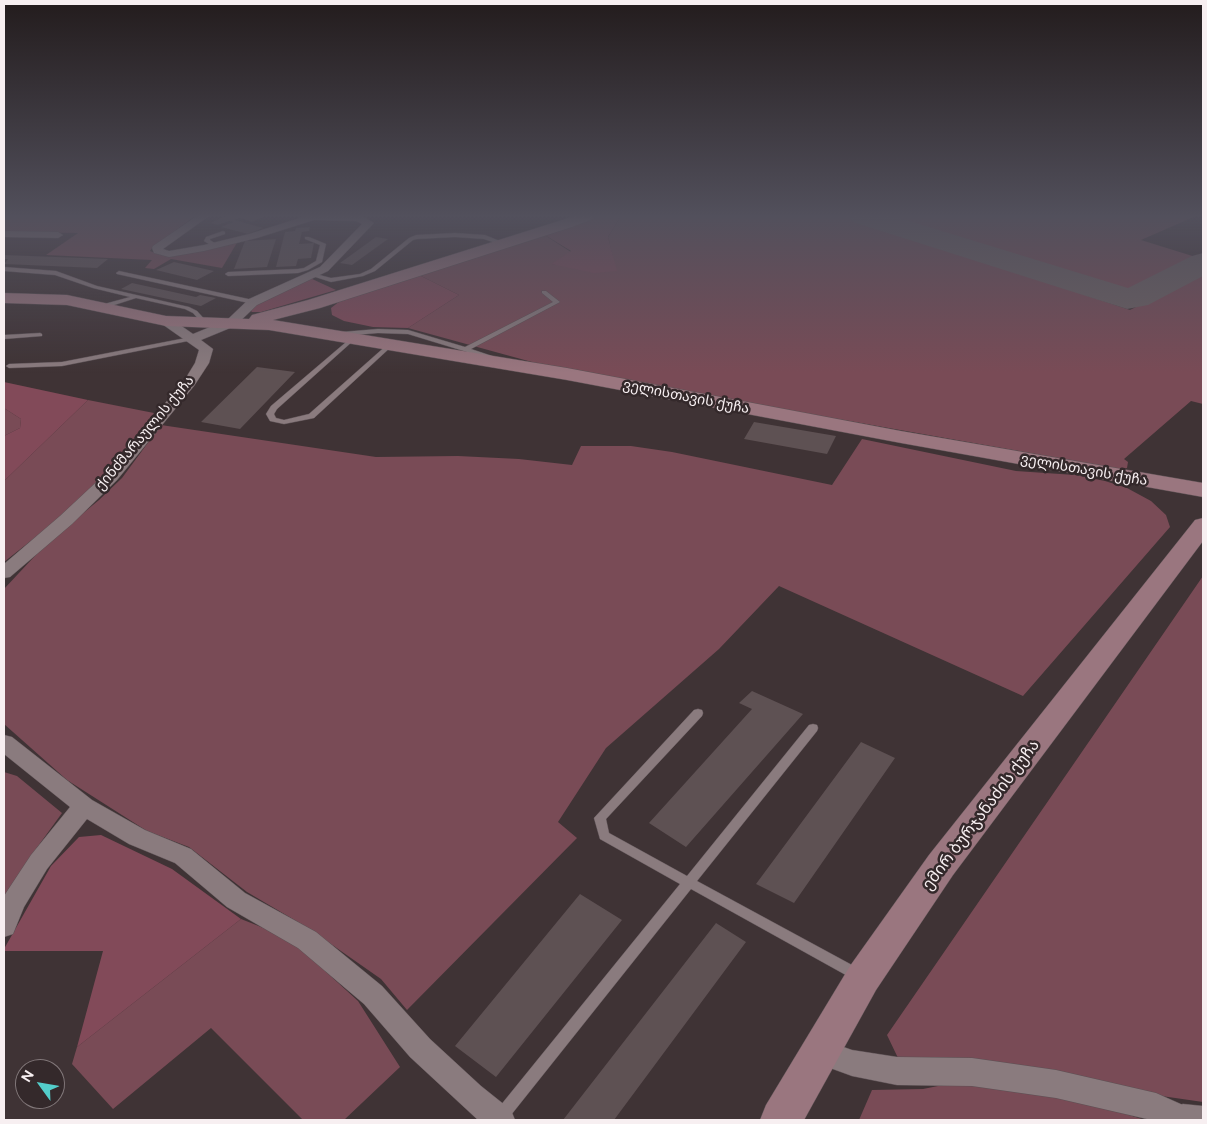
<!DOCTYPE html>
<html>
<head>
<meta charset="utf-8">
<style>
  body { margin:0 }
  #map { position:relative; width:1207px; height:1124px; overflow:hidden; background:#3f3335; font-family:Figtree,sans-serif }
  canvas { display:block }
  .frame { position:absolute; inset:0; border:5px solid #f7eff1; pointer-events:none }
  .north { position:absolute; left:15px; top:1059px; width:50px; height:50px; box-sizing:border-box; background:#34292b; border:1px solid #82787a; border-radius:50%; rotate:302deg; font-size:14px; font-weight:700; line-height:20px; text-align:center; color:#f7eff1 }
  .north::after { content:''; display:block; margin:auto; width:18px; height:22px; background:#53cdca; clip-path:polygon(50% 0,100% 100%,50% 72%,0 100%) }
</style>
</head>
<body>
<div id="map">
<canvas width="1207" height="1124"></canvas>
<div class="frame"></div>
<div class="north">N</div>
</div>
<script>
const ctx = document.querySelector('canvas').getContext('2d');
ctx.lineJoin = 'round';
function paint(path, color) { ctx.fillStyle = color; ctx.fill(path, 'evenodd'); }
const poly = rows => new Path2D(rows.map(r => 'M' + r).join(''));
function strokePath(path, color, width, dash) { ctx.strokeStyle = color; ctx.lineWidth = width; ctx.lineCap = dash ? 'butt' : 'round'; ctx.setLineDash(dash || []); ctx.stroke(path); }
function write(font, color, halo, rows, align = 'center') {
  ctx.font = font + ' Figtree,"Noto Sans Georgian",sans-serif'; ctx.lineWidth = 5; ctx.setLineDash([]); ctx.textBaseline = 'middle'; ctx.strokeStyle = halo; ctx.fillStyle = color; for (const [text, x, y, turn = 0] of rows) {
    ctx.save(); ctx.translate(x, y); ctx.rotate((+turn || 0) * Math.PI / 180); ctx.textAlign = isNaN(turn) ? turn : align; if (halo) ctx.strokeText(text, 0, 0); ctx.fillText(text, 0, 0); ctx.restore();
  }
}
paint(poly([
  [4,216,195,216,152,248,150,251,161,255,180,254,238,241,222,268,171,259,154,269,145,268,152,260,46,255,78,233,4,232],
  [621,216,850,216,1130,310,1203,273,1203,404,1191,401,1124,459,1128,462,1127,468,1120,469,561,370,408,328,459,295,419,275,543,234,571,252,552,264,616,271,608,237],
  [880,216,1196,216,1141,240,1199,258,1129,292,1111,292],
  [88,400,154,413,106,474,56,521,4,562,4,481],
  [4,408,21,419,20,428,4,436],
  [161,425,376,457,458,456,519,459,572,465,581,446,631,446,672,452,832,485,862,439,1016,471,1075,475,1105,481,1127,488,1151,501,1166,515,1170,527,1023,696,779,586,719,649,606,748,558,822,577,838,407,1010,381,979,308,928,247,892,189,847,147,831,67,780,4,724,4,589,47,543,99,500,122,478],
  [1203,576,1203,1102,898,1058,887,1035],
  [4,772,17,776,62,813,28,860,4,899],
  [241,919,289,938,358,1001,400,1067,344,1120,303,1120,211,1028,113,1109,72,1064,77,1047],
  [968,1080,1079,1099,1145,1120,859,1120,872,1090,923,1089]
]), '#794b56');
paint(poly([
  [598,216,621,216,608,237,617,271,594,273,551,264,571,251,543,234],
  [419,275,459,295,408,328,373,327,344,321,332,315,331,308,340,301],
  [310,278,336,290,261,312,252,312,250,310,258,302],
  [4,382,88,400,4,481,4,436,20,428,21,419,4,408],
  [101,835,172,869,241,919,77,1047,103,951,4,951,4,949,51,866,79,837]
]), '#824a59');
paint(poly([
  [848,216,893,216,1128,288,1192,256,1203,253,1203,276,1148,305,1127,309,853,222,848,216]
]), '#6c6062');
paint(poly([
  [225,216,266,216,252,222,240,218,235,220,263,228,248,234,221,227,233,222,229,221,218,225,210,223],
  [310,227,309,231,302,232,299,244,314,243,311,258,298,259,296,266,276,267,285,232,295,231,296,228],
  [376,237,388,239,352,265,340,263],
  [276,239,267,267,234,269,245,241],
  [4,255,108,259,97,268,4,264,8,259,4,259],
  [174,262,214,271,197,280,156,270],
  [132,283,196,297,200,295,216,298,201,306,121,289],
  [257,367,295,372,240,429,201,422],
  [754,422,836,436,827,454,744,439],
  [752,691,803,714,686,847,649,823,752,709,739,703],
  [861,742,895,758,794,903,756,884],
  [580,894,622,920,496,1077,455,1046],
  [716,923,746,942,614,1120,563,1120]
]), '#5e5153');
const lane = poly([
  [223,231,225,232,225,234,210,239,210,240,216,244,216,246,212,246,204,241,206,237,223,231],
  [455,233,485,235,507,244,504,246,484,239,455,237,417,239,413,240,375,271,363,276,331,282,309,275,312,273,331,278,360,274,371,269,409,238,416,235,455,233],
  [305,237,309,237,326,244,322,262,308,270,298,273,228,276,225,274,228,272,298,269,304,268,316,261,320,245,305,239,305,237],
  [4,267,56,271,97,286,189,307,197,311,207,322,202,323,193,313,185,309,136,298,105,308,101,308,101,306,108,303,130,297,93,288,55,275,4,271,4,267],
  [119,271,253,300,256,302,253,304,117,274,116,273,119,271],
  [542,291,546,291,560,302,471,349,492,356,493,357,490,359,408,334,378,333,342,336,339,334,342,332,378,329,408,330,465,347,553,302,542,293,542,291],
  [40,333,42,334,42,336,4,339,4,335,40,333],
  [191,337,193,338,193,340,62,366,9,368,6,366,9,364,62,362,191,337],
  [352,337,354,338,354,340,277,409,274,414,276,418,284,420,309,414,388,344,390,343,393,345,314,418,284,424,270,421,266,414,271,406,352,337],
  [698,709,702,710,703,713,702,716,606,819,609,833,687,876,809,725,813,724,817,725,818,728,817,731,697,881,863,971,865,975,863,979,858,981,853,979,691,889,507,1120,495,1120,494,1116,496,1111,680,884,600,839,594,818,694,710,698,709],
  [1183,1104,1203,1106,1203,1120,1183,1118,1178,1116,1176,1111,1178,1106,1183,1104]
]);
const street = poly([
  [197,216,209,216,163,249,169,251,204,245,249,234,306,216,362,216,374,223,328,271,257,305,235,326,201,340,213,349,209,363,194,386,117,480,72,524,10,577,4,578,4,564,60,516,105,474,184,381,195,363,199,350,162,324,160,321,162,318,170,318,193,334,227,320,249,299,320,267,362,224,356,221,314,220,257,238,204,251,169,257,154,253,152,248,153,246,197,216],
  [4,231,58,232,63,235,58,238,4,237,4,231],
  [4,735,12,737,92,800,145,830,191,849,245,893,316,932,382,986,430,1039,481,1086,511,1110,515,1120,478,1120,410,1057,364,1004,298,948,227,907,175,863,129,844,87,819,47,869,24,907,13,934,4,937,4,896,31,855,70,807,4,754,4,735],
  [821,1039,852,1050,897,1057,972,1058,1056,1070,1156,1093,1194,1110,1199,1120,1151,1120,1056,1098,972,1086,897,1085,852,1076,811,1061,807,1052,811,1043,821,1039]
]);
const secondary = poly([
  [575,216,595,216,593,219,572,227,320,308,273,320,567,368,901,431,1203,483,1203,497,901,443,567,380,269,330,166,326,67,305,4,303,4,293,67,295,166,316,249,319,252,315,308,300,575,216],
  [1203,518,1203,541,953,875,876,990,804,1120,760,1120,766,1105,850,966,929,855,1195,520,1203,518]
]);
strokePath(lane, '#5c5154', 1);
strokePath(street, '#5c5154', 1);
strokePath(secondary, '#5c5154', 1);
paint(lane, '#8a7b7e');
paint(street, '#8a7b7e');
paint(secondary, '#9a767f');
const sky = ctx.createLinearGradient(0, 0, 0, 373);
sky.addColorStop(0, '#231c1d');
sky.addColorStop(0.58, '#52505c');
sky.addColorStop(1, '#52505c00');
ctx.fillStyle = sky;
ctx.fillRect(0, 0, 1207, 373);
write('14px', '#f7eff1', '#34292b', [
  ["ველისთავის ქუჩა",686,397,11],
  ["ქინძმარაულის ქუჩა",145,433,-50],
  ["ველისთავის ქუჩა",1084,470,10]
]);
write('16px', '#f7eff1', '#34292b', [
  ["ემირ ბურჯანაძის ქუჩა",981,815,-53]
]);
</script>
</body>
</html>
